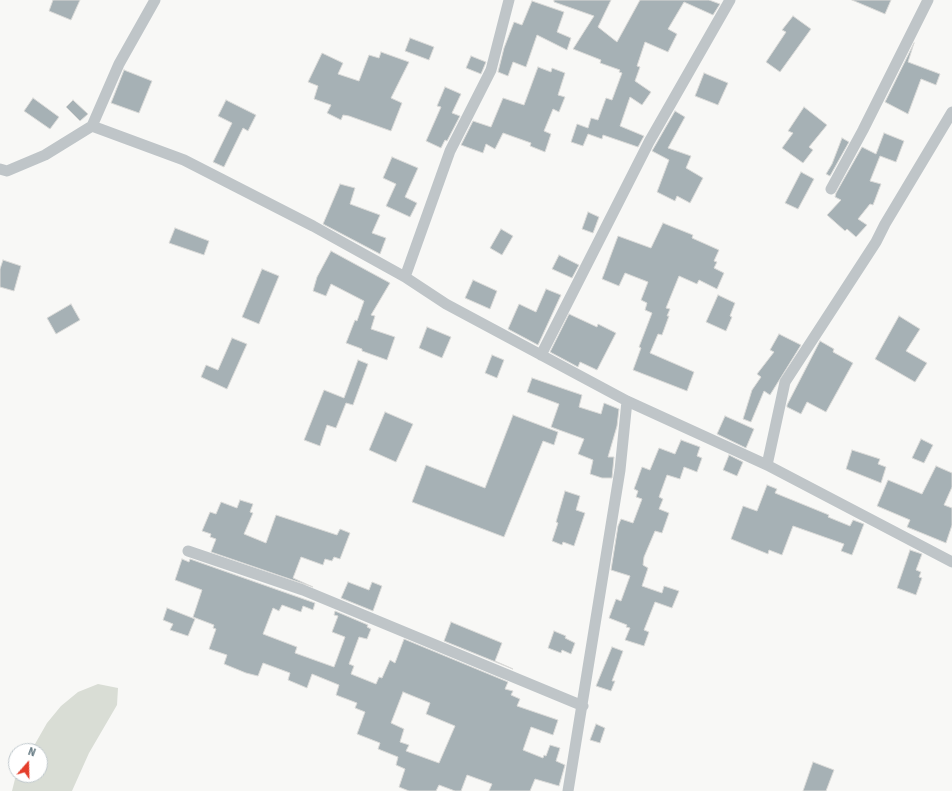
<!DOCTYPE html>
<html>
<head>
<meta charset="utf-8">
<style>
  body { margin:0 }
  #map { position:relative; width:952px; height:791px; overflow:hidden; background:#f8f8f6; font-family:"Source Sans 3",sans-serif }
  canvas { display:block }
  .north { position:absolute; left:8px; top:743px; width:40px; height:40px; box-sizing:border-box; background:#fff; border:1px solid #c1c9cd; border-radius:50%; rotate:20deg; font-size:11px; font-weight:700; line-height:16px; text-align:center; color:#637881 }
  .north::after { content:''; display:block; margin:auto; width:14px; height:18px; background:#e43d2a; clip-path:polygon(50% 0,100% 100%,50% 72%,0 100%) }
</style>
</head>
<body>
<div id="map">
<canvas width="952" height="791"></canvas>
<div class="north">N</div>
</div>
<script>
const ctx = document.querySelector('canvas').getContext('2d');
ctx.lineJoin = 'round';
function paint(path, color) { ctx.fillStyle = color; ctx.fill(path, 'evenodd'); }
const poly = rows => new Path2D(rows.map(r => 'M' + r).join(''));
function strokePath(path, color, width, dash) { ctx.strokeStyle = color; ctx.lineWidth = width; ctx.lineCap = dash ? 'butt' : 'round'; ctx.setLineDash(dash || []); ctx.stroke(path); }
paint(poly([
  [98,684,118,688,117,705,89,753,72,791,12,791,16,775,40,775,40,751,31,751,47,723,61,706,78,692]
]), '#d9ddd5');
const building = poly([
  [53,0,80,0,71,20,49,11,53,0],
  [554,0,611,0,598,27,617,42,640,0,709,0,720,4,713,15,684,2,668,29,677,34,668,52,645,42,637,66,640,67,635,81,651,92,642,105,630,97,620,126,644,136,638,147,603,135,602,139,588,134,583,146,571,142,577,124,588,128,591,118,598,120,606,98,612,100,622,73,619,72,620,70,600,63,601,60,573,49,594,16,554,2,554,0],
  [852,0,891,0,885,14,852,0],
  [532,1,564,12,557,32,571,38,567,50,537,35,526,67,513,62,508,76,498,72,504,48,514,22,522,25,532,1],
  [793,16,811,29,780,72,766,62,786,32,782,30,793,16],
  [410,38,434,47,429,60,405,51,410,38],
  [914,43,908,62,940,74,936,85,921,79,908,114,885,102,914,43],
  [381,52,409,62,391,98,402,103,391,131,349,116,343,115,341,120,327,113,331,105,314,99,318,86,308,82,322,53,343,63,338,74,359,81,369,55,379,58,381,52],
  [471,56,486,62,481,74,466,68,471,56],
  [538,67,551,72,552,68,565,73,558,95,565,97,559,112,553,109,544,131,551,134,545,152,530,146,531,143,503,133,495,149,486,144,483,153,461,145,473,121,491,127,503,98,524,105,538,67],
  [124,70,152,81,139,113,111,103,124,70],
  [704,73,728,83,718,105,695,96,704,73],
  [445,87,461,94,452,113,460,116,447,141,445,140,441,148,426,141,441,107,437,106,445,87],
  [33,98,59,117,50,129,24,111,33,98],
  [73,100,88,114,80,121,66,107,73,100],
  [226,100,256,115,248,131,243,128,224,167,213,162,232,123,218,116,226,100],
  [804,107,827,125,809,147,813,150,803,163,782,148,793,133,788,131,804,107],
  [675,111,685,117,668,148,691,156,686,168,703,178,690,203,677,196,675,201,657,192,669,160,652,151,675,111],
  [884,133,904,141,896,162,880,156,870,181,881,184,873,205,870,204,858,219,867,225,856,237,847,229,845,231,827,215,841,200,835,197,836,193,862,147,876,154,884,133],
  [842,138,849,142,830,176,826,174,832,164,842,138],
  [392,157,418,168,405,197,417,203,410,217,386,206,396,184,383,178,392,157],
  [801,172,814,179,798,209,785,203,801,172],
  [340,184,355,188,350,204,380,215,372,233,386,238,380,254,323,224,340,184],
  [588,212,599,217,593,233,582,229,588,212],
  [663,223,693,235,692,238,719,250,714,261,717,262,714,268,724,273,717,289,699,280,697,284,679,276,666,308,670,309,667,316,669,316,662,335,658,334,650,353,694,372,687,391,633,370,641,348,639,347,652,313,645,310,647,303,641,300,648,282,625,273,619,286,602,279,618,236,651,248,663,223],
  [175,228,209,241,204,255,169,243,175,228],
  [501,229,513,236,502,255,490,248,501,229],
  [331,251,390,283,371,315,375,316,371,329,395,337,387,360,362,351,362,349,346,343,355,320,357,321,364,301,331,284,326,296,313,291,317,277,331,251],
  [559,255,579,265,572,278,552,269,559,255],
  [3,260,21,266,14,291,0,287,0,269,3,260],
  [262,269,279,276,259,324,242,317,262,269],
  [473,280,497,291,490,309,465,298,473,280],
  [546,289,561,295,538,345,508,329,519,304,536,312,546,289],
  [718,295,735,303,730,316,732,317,726,331,706,322,718,295],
  [71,304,80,320,56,334,47,318,71,304],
  [569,314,597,327,598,324,616,333,597,370,580,362,578,367,550,352,569,314],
  [899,316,920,329,906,351,927,363,915,382,875,359,899,316],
  [427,327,451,337,442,358,419,348,427,327],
  [779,334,801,345,770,395,764,391,751,422,743,419,752,390,761,377,757,374,774,352,770,350,779,334],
  [232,338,247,344,227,389,201,377,206,365,218,370,232,338],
  [820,341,834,349,833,352,853,363,826,412,807,402,801,414,787,407,787,405,820,341],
  [492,355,504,360,497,378,485,373,492,355],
  [358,360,368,364,353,405,346,403,336,428,327,425,320,446,304,440,324,390,344,398,358,360],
  [532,378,582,395,579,407,601,414,604,403,619,409,617,426,608,457,614,457,612,478,602,478,590,474,593,460,578,454,584,439,551,427,559,404,527,392,532,378],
  [385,412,413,424,396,462,369,450,385,412],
  [513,415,558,432,554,445,543,441,504,537,412,502,426,465,485,488,513,415],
  [725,416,754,429,746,448,717,434,725,416],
  [921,439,933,445,924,463,912,458,921,439],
  [681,440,700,447,697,456,702,458,697,472,684,467,680,479,667,475,659,497,663,499,659,509,669,513,662,533,655,531,644,557,643,565,648,568,642,586,662,593,664,586,679,591,672,608,655,602,644,630,649,632,644,646,625,640,630,628,626,627,627,625,609,618,616,599,621,601,630,576,611,570,618,526,621,519,633,523,642,499,636,497,638,491,634,489,642,467,650,470,659,448,675,454,681,440],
  [852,450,880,459,878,464,886,467,881,483,846,469,852,450],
  [729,455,743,462,737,476,723,470,729,455],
  [936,466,952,473,952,487,944,505,952,508,952,525,946,543,907,527,910,520,877,506,888,480,922,494,936,466],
  [767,485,777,489,775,493,829,515,828,517,850,526,853,520,864,524,852,555,841,551,844,544,793,526,782,555,769,550,768,554,731,539,743,506,757,511,767,485],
  [565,491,580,496,576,510,585,513,574,546,563,542,562,545,552,541,558,523,556,522,565,491],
  [240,500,253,504,250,512,253,513,244,534,266,543,276,515,337,535,340,529,350,533,340,559,334,557,332,561,325,559,323,565,301,557,293,578,313,587,211,552,216,539,210,537,211,534,202,531,210,512,216,514,221,502,237,508,240,500],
  [910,550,922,554,916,570,921,572,919,577,922,578,916,595,897,588,910,550],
  [182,559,189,562,190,559,315,603,313,610,303,606,301,612,282,605,279,611,273,608,263,634,297,647,295,653,320,662,334,667,345,637,332,632,338,616,334,615,335,611,368,625,367,627,371,629,367,639,359,637,349,664,354,666,351,674,376,684,379,677,382,678,390,660,395,663,404,639,508,682,505,689,513,691,511,695,520,699,517,706,558,720,553,735,531,727,523,750,543,758,544,755,546,756,550,745,560,748,556,761,565,765,559,786,535,779,530,791,489,791,492,784,467,775,461,791,455,791,439,785,436,791,409,791,399,787,405,769,396,765,398,757,378,749,380,743,357,734,365,712,355,708,357,703,336,695,339,685,312,674,307,688,288,680,290,673,263,663,258,676,246,673,224,664,227,655,209,649,216,629,213,628,214,625,193,617,202,590,175,580,182,559],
  [403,692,430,703,426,714,455,726,439,763,406,751,409,745,400,742,404,729,391,723,403,692],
  [348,582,369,590,372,582,382,586,373,611,341,598,348,582],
  [167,608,195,619,188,636,170,630,173,624,163,620,167,608],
  [451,622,502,643,495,661,513,669,444,641,451,622],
  [554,631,566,636,565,638,575,643,571,654,562,650,561,653,548,648,554,631],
  [612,647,623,651,612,681,615,681,611,691,596,686,612,647],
  [596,724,605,728,600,743,590,740,596,724],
  [813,762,834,770,826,791,803,791,813,762]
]);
paint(building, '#a6b1b5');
strokePath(building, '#dadad8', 1);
strokePath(poly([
  [92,126,119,64,155,0],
  [0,169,7,171,45,155,92,126,184,160,313,226,405,277,446,304,627,401,767,465,952,562],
  [831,189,863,130,928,0],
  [405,277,450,151,491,70,509,0],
  [541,355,649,142,730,0],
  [767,465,785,382,876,242,885,224,952,112],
  [188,551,303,590,583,706],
  [568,791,620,470,627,401]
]), '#bfc5c8', 11);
</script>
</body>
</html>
